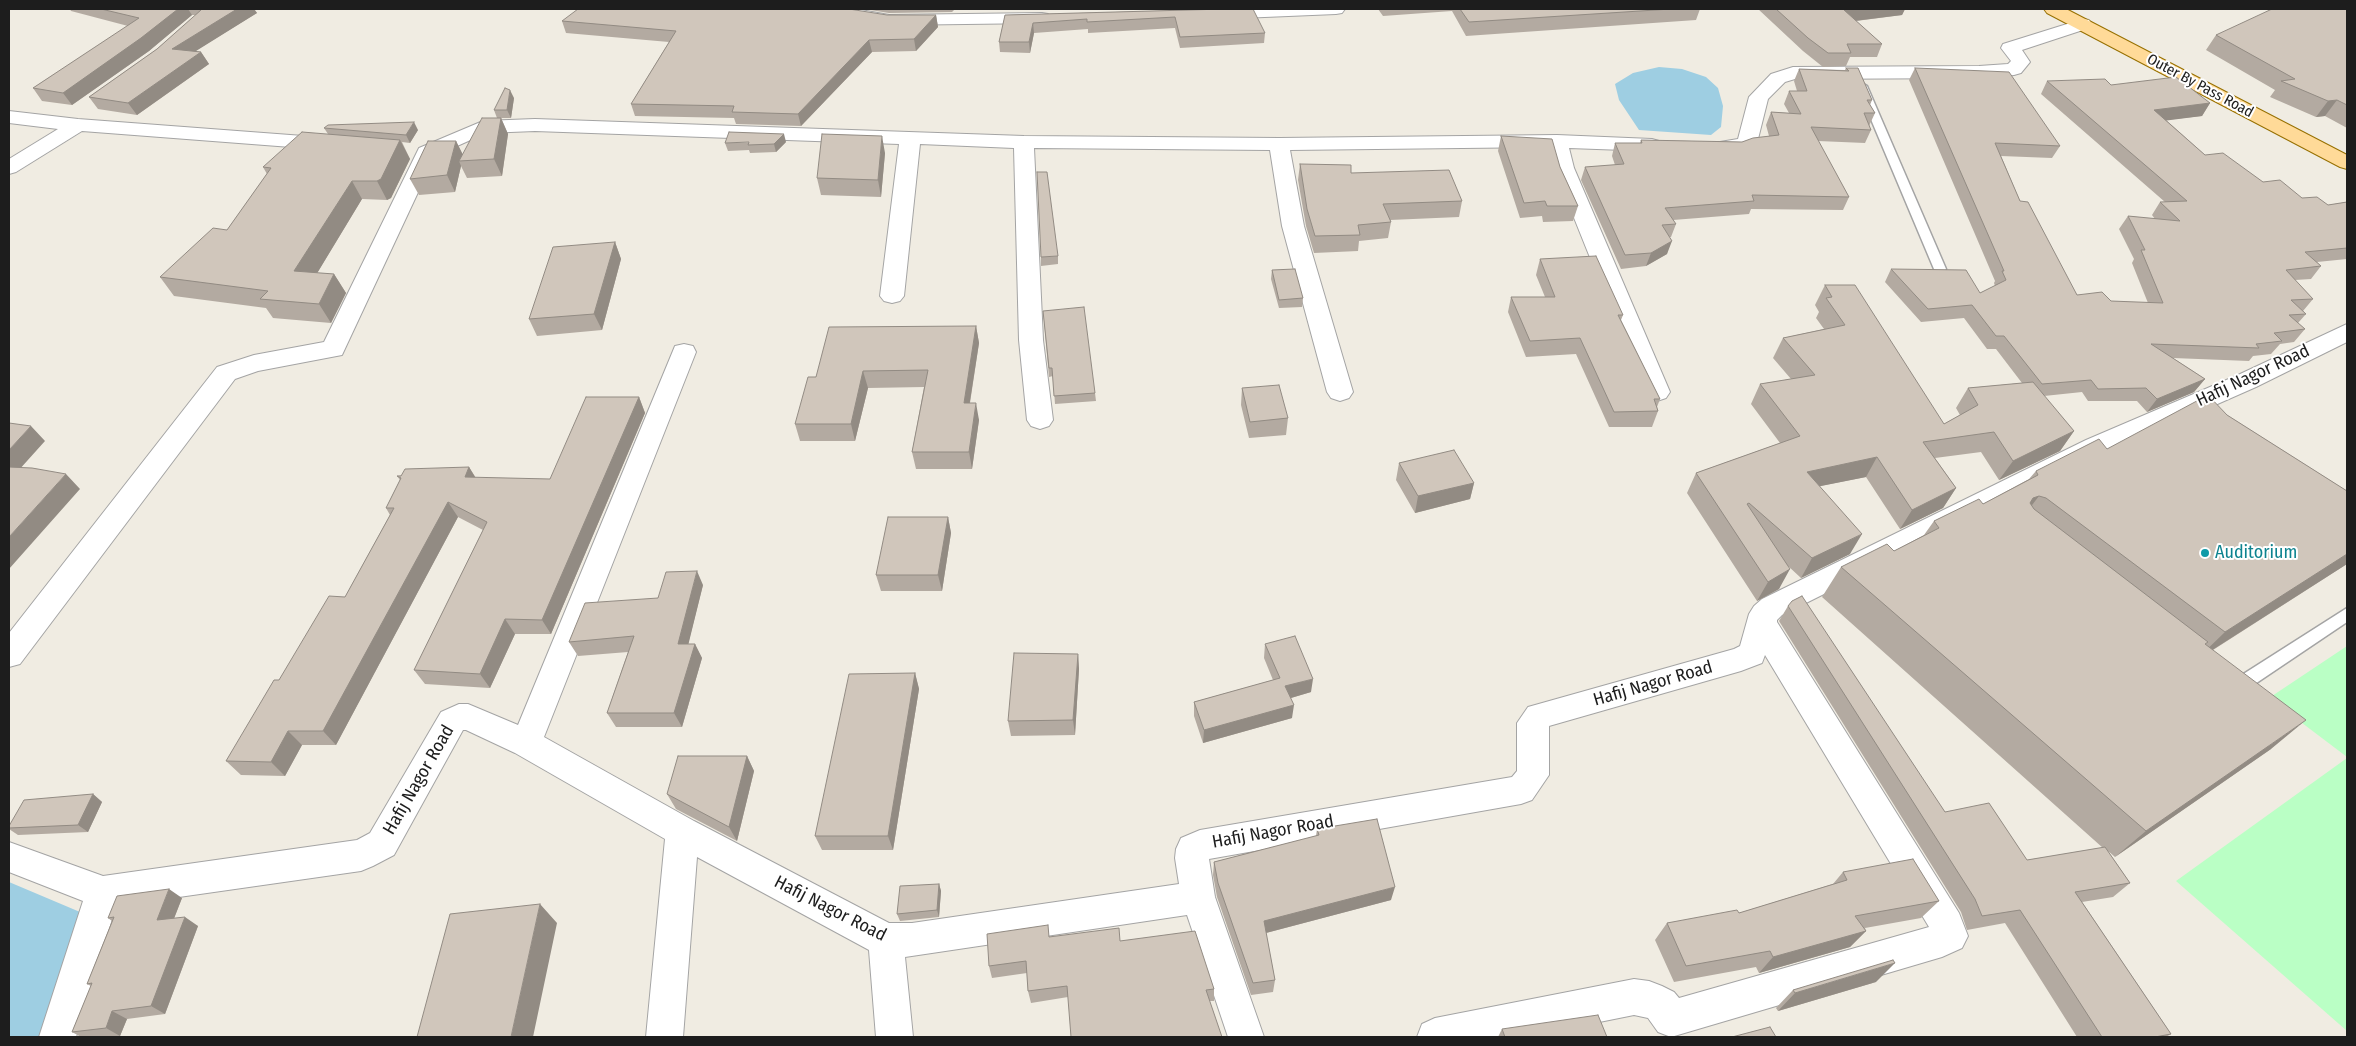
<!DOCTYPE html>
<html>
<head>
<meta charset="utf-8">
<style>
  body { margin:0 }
  #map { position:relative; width:2356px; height:1046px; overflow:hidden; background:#f0ece2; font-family:"Fira Sans Condensed",sans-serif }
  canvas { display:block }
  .frame { position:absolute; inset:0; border:10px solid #1d1d1d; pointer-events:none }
</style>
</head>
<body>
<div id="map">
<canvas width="2356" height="1046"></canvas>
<div class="frame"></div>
</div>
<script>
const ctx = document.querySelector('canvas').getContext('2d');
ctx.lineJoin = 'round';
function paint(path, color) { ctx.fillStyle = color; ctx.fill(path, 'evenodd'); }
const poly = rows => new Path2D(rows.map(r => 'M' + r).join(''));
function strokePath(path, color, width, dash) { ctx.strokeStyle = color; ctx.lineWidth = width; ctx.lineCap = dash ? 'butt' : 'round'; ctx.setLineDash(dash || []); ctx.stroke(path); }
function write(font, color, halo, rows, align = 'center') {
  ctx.font = font + ' "Fira Sans Condensed",sans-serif'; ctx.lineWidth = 4; ctx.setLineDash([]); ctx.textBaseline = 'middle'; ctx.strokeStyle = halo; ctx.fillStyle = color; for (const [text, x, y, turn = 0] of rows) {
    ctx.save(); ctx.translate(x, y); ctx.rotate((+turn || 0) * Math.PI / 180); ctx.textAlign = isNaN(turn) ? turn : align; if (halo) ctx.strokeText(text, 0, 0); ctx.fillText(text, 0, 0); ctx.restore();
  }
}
paint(poly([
  [2347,646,2347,757,2269,698],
  [2347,758,2347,1031,2176,881]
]), '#baffc5');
paint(poly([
  [1659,67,1682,69,1706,77,1718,88,1723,106,1721,127,1711,135,1639,130,1619,100,1615,84,1633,73],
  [9,882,80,912,40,1037,9,1037]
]), '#9ecee2');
const service = poly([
  [1862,83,1867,86,1946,269,1944,272,1940,273,1934,269,1857,86,1862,83],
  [2347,608,2347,622,2243,692,2237,694,2227,692,2225,687,2227,682,2234,680,2347,608]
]);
const minor = poly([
  [815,9,855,9,889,15,1042,13,1048,14,1051,18,1048,22,1042,23,889,25,824,14,818,13,815,9],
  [1216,9,1345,9,1342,13,1336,14,1217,19,1211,18,1208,14,1211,10,1216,9],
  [2083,19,2089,20,2092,24,2089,28,2022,50,2030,62,2021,73,2014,75,1979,78,1795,79,1785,82,1768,99,1757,143,1754,147,1737,153,1715,154,1708,152,1705,148,1708,144,1738,139,1749,97,1771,74,1793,67,1979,66,2008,64,2011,61,2001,48,2003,44,2083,19],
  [9,111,78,119,330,138,337,140,340,144,337,148,330,150,82,131,16,172,9,174,9,159,58,129,9,123,9,111],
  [535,119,1024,136,1279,138,1557,135,1652,139,1659,141,1662,145,1659,149,1652,151,1569,148,1574,168,1670,392,1666,398,1657,401,1648,398,1644,392,1554,168,1548,147,1290,150,1304,226,1353,392,1349,398,1340,401,1331,398,1327,392,1282,226,1270,150,1034,148,1043,340,1053,420,1049,426,1040,429,1031,426,1027,420,1019,340,1014,148,920,144,904,296,900,301,892,303,884,301,880,296,899,144,535,131,486,133,435,156,342,355,258,371,235,379,20,664,9,667,9,633,217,367,254,355,324,342,419,148,483,121,535,119],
  [2347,324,2347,342,2256,387,2104,454,1782,615,1777,620,1777,622,1959,913,1968,936,1962,948,1942,957,1671,1037,1658,1032,1648,1018,1634,1015,1525,1037,1417,1037,1422,1024,1435,1018,1634,979,1649,981,1662,986,1674,992,1679,998,1929,927,1765,655,1762,663,1741,671,1549,726,1549,775,1532,800,1521,804,1209,859,1215,897,1264,1037,1228,1037,1187,915,905,957,913,1037,876,1037,869,950,697,857,683,1037,646,1037,665,839,515,753,466,730,463,730,394,855,373,866,361,871,116,906,76,1037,39,1037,83,901,9,872,9,842,103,876,357,840,370,833,441,712,459,704,468,704,518,725,675,346,684,344,693,346,696,352,544,737,694,821,889,923,912,923,1179,884,1175,858,1176,849,1181,838,1200,830,1512,777,1517,771,1517,723,1528,707,1734,649,1740,646,1749,614,1754,606,1762,599,2086,440,2238,375,2347,324]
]);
const primary = poly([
  [2044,9,2066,9,2347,155,2347,169,2340,167,2047,13,2044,9]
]);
strokePath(service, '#a4a4a4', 3);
strokePath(minor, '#a4a4a4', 2);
strokePath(primary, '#977000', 2);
paint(service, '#fff');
paint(minor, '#fff');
paint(primary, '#ffda98');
paint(poly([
  [70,9,254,9,257,13,195,51,201,52,209,64,137,115,98,109,89,97,157,49,196,15,192,15,149,51,72,105,42,101,33,88,128,26,71,11],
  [864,9,955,9,952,12,889,13],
  [1023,9,1128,9,1023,10],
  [1225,9,1265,33,1264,43,1180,48,1175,28,1088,33,1088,29,1034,33,1030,53,1000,52,999,42,1005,15],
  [1378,9,1700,9,1696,20,1466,36,1452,11,1383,16],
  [1758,9,1905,9,1902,15,1856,21,1882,44,1877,57,1850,57,1846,66,1823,67,1803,51],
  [2347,9,2347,128,2325,116,2316,117,2270,97,2275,90,2206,50,2216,35],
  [887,15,936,15,938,27,916,51,872,52,801,126,736,124,734,118,635,116,631,104,669,42,566,33,562,21],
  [1846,68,1858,68,1872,100,1870,105,1875,113,1869,126,1871,130,1865,143,1818,141,1849,197,1843,210,1751,209,1749,214,1673,220,1676,224,1671,237,1670,237,1667,254,1646,266,1621,269,1581,180,1585,167,1615,165,1612,156,1615,143,1640,143,1641,140,1742,142,1769,136,1766,125,1771,112,1789,113,1784,104,1789,91,1797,91,1794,81,1799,69,1845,70],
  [1915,68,2060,146,2052,158,2001,156,2020,201,2077,295,2111,301,2148,303,2132,263,2134,259,2119,229,2128,216,2155,219,2152,215,2160,202,2165,202,2041,94,2047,81,2111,85,2210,103,2202,116,2166,120,2205,155,2263,182,2302,198,2328,205,2347,202,2347,259,2317,262,2321,266,2311,279,2295,280,2313,299,2303,311,2306,314,2298,323,2305,329,2294,342,2280,344,2271,354,2253,356,2249,361,2173,358,2205,379,2194,392,2147,412,2137,401,2088,401,2082,392,2044,396,2074,431,2060,451,1999,480,1981,452,1935,458,1956,488,1943,508,1900,529,1866,477,1820,486,1850,554,1801,578,1787,565,1779,589,1757,601,1687,493,1696,473,1780,443,1751,404,1760,384,1791,379,1773,358,1783,338,1824,329,1816,318,1819,312,1815,305,1825,285,1944,424,1960,415,1956,408,1968,388,2022,383,1996,349,1987,349,1964,318,1921,322,1885,282,1891,269,1980,293,1995,286,1994,283,1995,281,1909,80],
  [514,98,511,118,501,118,508,134,502,176,467,178,461,166,455,192,419,195,410,179,456,141,463,155,497,118,494,110],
  [324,128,418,130,410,143,402,142,410,159,391,198,387,200,362,199,317,273,334,274,346,293,331,323,273,318,266,308,174,296,160,277,227,230,267,174,263,167,328,134],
  [1501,136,1560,167,1578,206,1573,221,1543,222,1542,216,1520,218,1498,151],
  [786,142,776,152,750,153,749,150,728,151,725,143],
  [885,153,881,197,821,195,817,178],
  [1300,164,1462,201,1459,217,1390,220,1391,222,1388,238,1359,241,1358,251,1314,253,1306,226,1298,180],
  [615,242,621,259,602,330,537,336,529,319],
  [1058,256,1058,264,1041,266,1041,257],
  [1540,259,1623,315,1621,320,1660,399,1657,407,1658,411,1652,427,1609,427,1576,354,1526,357,1508,312,1511,297,1545,297,1536,275],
  [1272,270,1303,298,1302,307,1279,308,1271,279],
  [1043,311,1095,393,1096,401,1055,404,1053,376,1049,377],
  [976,326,979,343,970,403,979,420,972,469,916,469,912,452,924,387,868,388,855,441,800,441,795,424,816,377],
  [1242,388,1288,418,1286,435,1249,438,1241,405],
  [639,397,645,413,551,634,515,634,490,688,425,684,414,670,483,530,458,517,336,745,302,745,285,776,241,775,226,761,279,680,345,597,390,515,386,508,400,480,397,476,469,467,476,478,550,479],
  [2227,415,2347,491,2347,564,2213,650,2271,749,2115,857,2108,851,2130,883,2113,897,2082,902,2171,1034,2166,1037,2077,1037,2005,923,1967,930,1961,912,1779,621,1788,606,1945,812,2027,860,2103,848,1822,597,1841,567,1894,551,1924,535,1934,521,1983,504,2029,479,2036,471,2107,449],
  [1399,463,1474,483,1470,499,1415,513,1396,480],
  [948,517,951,533,942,591,881,591,876,575],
  [703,585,688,644,695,644,702,658,682,727,616,727,607,713,628,652,578,656,569,642,658,598],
  [1265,644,1311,692,1291,698,1292,718,1203,743,1194,716,1194,702,1273,680,1264,658],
  [1078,654,1079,669,1075,735,1011,736,1008,721],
  [915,673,919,689,893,850,822,850,815,836],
  [747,756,754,771,737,841,676,809,667,794],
  [93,794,102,802,88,832,18,835,9,829,9,826],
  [1317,829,1391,900,1266,933,1275,980,1273,992,1251,995,1217,897,1213,875,1214,862,1316,836],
  [1843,872,1939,901,1921,918,1865,928,1866,931,1850,947,1759,973,1756,967,1674,982,1655,940,1667,923,1739,913,1833,884],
  [939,884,941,891,939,917,900,921,897,914],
  [182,898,174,918,198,926,165,1014,127,1019,120,1036,110,1037,81,1037,72,1032,91,986,87,984,112,921,108,918],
  [1050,937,1120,941,1214,989,1214,1001,1210,1001,1068,997,1031,1003,1028,991,1027,973,992,978,989,966],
  [1876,982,1778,1011,1776,1008,1793,990],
  [1502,1029,1607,1037,1498,1037]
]), '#b3aaa1');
paint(poly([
  [178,9,188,9,192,15,149,51,72,105,63,93],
  [237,9,254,9,257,13,180,61,172,49],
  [1853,9,1905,9,1902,15,1838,23,1844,10],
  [936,15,938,27,916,51,914,39],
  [1033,23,1034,33,1030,53,1029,42],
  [869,40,872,52,801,126,798,114],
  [201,52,209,64,137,115,128,103],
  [510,90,514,98,511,118,507,110],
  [2337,100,2325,116,2316,117,2328,101],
  [2210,103,2202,116,2147,123,2154,110],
  [501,118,508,134,502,176,494,159],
  [414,122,418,130,410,143,406,135],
  [784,134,786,142,776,152,774,144],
  [882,136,885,153,881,197,878,180],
  [400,140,410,159,391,198,387,200,377,181],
  [456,141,464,157,459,161,461,166,455,192,447,175],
  [352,181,362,199,307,290,294,271],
  [1672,241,1667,254,1646,266,1651,253],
  [615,242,621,259,602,330,594,314],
  [334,274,346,293,331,323,319,304],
  [976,326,979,343,967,420,964,403],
  [863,371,868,388,855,441,851,424],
  [2205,379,2194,392,2147,412,2157,399],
  [639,397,645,413,551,634,542,620],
  [976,403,979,420,972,469,969,452],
  [31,426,45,441,9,481,9,450],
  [2074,431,2060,451,1999,480,2013,461],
  [1877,457,1866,477,1796,491,1807,472],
  [469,467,478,482,465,477],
  [66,474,80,489,9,569,9,537],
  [1474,483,1470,499,1415,513,1418,496],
  [1956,488,1943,508,1900,529,1912,510],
  [2039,496,2016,526,2033,498],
  [448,502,458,517,336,745,323,731],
  [948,517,951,533,942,591,938,575],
  [1862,534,1850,554,1801,578,1812,558],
  [2347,554,2347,564,2195,661,2225,632],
  [1790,569,1779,589,1757,601,1768,582],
  [697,571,703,585,685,658,678,644],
  [505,619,515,634,490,688,480,674],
  [695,644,702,658,682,727,674,713],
  [1078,654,1079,669,1075,735,1073,720],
  [915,673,919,689,893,850,888,836],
  [1313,679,1311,692,1284,700,1285,686],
  [1294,705,1292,718,1203,743,1204,730],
  [2306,720,2271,749,2115,857,2146,831],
  [288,731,302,745,285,776,271,762],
  [747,756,754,771,737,841,729,827],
  [93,794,102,802,88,832,78,825],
  [939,884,941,891,939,917,937,910],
  [1395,887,1391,900,1262,934,1264,921],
  [169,889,182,898,170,929,157,920],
  [540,904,557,923,533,1037,511,1037],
  [185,917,198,926,165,1014,151,1006],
  [1866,931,1850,947,1759,973,1773,957],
  [1895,963,1876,982,1778,1011,1795,993],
  [112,1011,127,1019,120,1036,106,1028]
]), '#928b83');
const building = poly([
  [101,9,178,9,141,38,63,93,33,88,139,18,101,9],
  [200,9,237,9,172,49,201,52,128,103,89,97,157,49,201,10,200,9],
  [578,9,849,9,887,15,936,15,914,39,869,40,798,114,732,112,734,106,631,104,676,31,562,21,578,9],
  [1225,9,1253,9,1265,33,1180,37,1175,17,1087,22,1087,19,1033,23,1029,42,999,42,1005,15,1225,9],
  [1460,9,1671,9,1469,22,1460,9],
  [1776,9,1853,9,1844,10,1882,44,1847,44,1851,53,1828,53,1808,38,1776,9],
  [2272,9,2347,9,2347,105,2337,100,2328,101,2281,81,2295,79,2216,35,2272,9],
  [1846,68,1858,68,1872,100,1867,100,1875,113,1864,113,1871,130,1811,127,1849,197,1752,195,1754,201,1665,208,1676,224,1662,225,1672,241,1651,253,1625,255,1585,167,1624,164,1615,143,1642,143,1641,140,1742,142,1753,138,1779,135,1771,112,1801,114,1789,91,1807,91,1799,69,1849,71,1846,68],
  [1915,68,2009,72,2060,146,1995,143,2020,201,2028,202,2077,295,2102,292,2111,301,2163,303,2141,250,2145,250,2128,216,2180,221,2160,202,2187,201,2047,81,2105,79,2111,85,2176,77,2210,103,2154,110,2205,155,2223,153,2263,182,2280,180,2302,198,2317,197,2328,205,2347,202,2347,248,2305,252,2321,266,2286,270,2313,299,2291,300,2306,314,2289,315,2305,329,2274,333,2282,341,2256,344,2259,348,2151,344,2205,379,2157,399,2146,388,2098,389,2091,380,2042,384,2004,336,1996,336,1972,305,1928,309,1891,269,1966,270,1980,293,2006,280,2002,271,2004,271,1915,68],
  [505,88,510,90,507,110,494,110,505,88],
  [482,118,501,118,494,159,459,161,482,118],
  [414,122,406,135,324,128,328,125,414,122],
  [302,132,400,140,381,179,377,181,352,181,294,271,334,274,319,304,260,299,268,291,160,277,213,228,227,230,271,168,263,167,302,132],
  [729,132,784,134,774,144,748,145,749,142,725,143,729,132],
  [822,134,882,136,878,180,817,178,822,134],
  [1501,136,1552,139,1560,167,1578,206,1547,206,1545,201,1524,203,1501,136],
  [428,141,456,141,447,175,410,179,428,141],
  [1300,164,1351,165,1351,173,1449,170,1462,201,1383,204,1391,222,1358,225,1360,235,1315,236,1307,209,1300,164],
  [1037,172,1047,172,1058,256,1041,257,1037,172],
  [615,242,594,314,529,319,553,247,615,242],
  [1596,256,1623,315,1618,315,1660,399,1654,399,1658,411,1614,412,1580,338,1530,341,1511,297,1555,297,1540,259,1596,256],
  [1295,269,1303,298,1279,300,1272,270,1295,269],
  [1825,285,1855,285,1944,424,1978,405,1968,388,2033,382,2074,431,2013,461,1994,432,1923,442,1956,488,1912,510,1877,457,1807,472,1862,534,1812,558,1749,503,1747,504,1790,569,1768,582,1696,473,1800,436,1760,384,1815,375,1783,338,1845,325,1826,298,1832,297,1825,285],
  [1084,307,1095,393,1054,396,1052,368,1049,368,1043,311,1084,307],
  [976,326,964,403,976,403,969,452,912,452,928,370,863,371,851,424,795,424,808,377,816,377,829,327,976,326],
  [1279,385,1288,418,1250,422,1242,388,1279,385],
  [2208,395,2227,415,2347,491,2347,554,2225,632,2046,498,2039,496,2033,498,2030,503,2034,509,2208,642,2205,644,2306,720,2146,831,1841,567,1887,544,1894,551,1939,528,1934,521,1979,499,1983,504,2038,475,2036,471,2099,439,2107,449,2208,395],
  [586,397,639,397,542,620,505,619,480,674,414,670,487,522,448,502,323,731,288,731,271,762,226,761,274,680,279,680,329,596,345,597,394,508,386,508,401,478,397,476,401,476,405,469,469,467,465,477,550,479,586,397],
  [9,423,31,426,9,450,9,423],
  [1454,450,1474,483,1418,496,1399,463,1454,450],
  [9,467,32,468,66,474,9,537,9,467],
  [888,517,948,517,938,575,876,575,888,517],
  [697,571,678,644,695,644,674,713,607,713,634,636,569,642,585,603,658,598,666,572,697,571],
  [1802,596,1945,812,1989,803,2027,860,2105,847,2130,883,2075,892,2171,1034,2155,1037,2102,1037,2020,910,1982,916,1975,899,1788,606,1792,601,1802,596],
  [1295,636,1313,679,1285,686,1294,705,1204,730,1194,702,1280,678,1265,644,1295,636],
  [1014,653,1078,654,1073,720,1008,721,1014,653],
  [915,673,888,836,815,836,849,674,915,673],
  [678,756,747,756,729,827,667,794,678,756],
  [93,794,78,825,9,828,9,826,24,800,93,794],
  [1377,819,1395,887,1264,921,1275,980,1253,983,1218,883,1214,862,1319,835,1317,829,1377,819],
  [1913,859,1939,901,1855,916,1866,931,1773,957,1770,951,1686,966,1667,923,1737,910,1739,913,1847,880,1843,872,1913,859],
  [939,884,937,910,897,914,900,886,939,884],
  [169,889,157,920,185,917,151,1006,112,1011,106,1028,72,1032,92,983,87,984,114,917,108,918,117,896,169,889],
  [540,904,511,1037,417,1037,450,914,540,904],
  [1048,925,1049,937,1119,928,1120,941,1195,931,1214,989,1206,990,1222,1037,1071,1037,1067,986,1028,991,1026,961,989,966,987,934,1048,925],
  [1893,960,1895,963,1795,993,1793,990,1893,960],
  [1598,1015,1607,1037,1505,1037,1502,1029,1598,1015],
  [1770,1027,1776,1037,1732,1037,1770,1027]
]);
paint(building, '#d0c6bb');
strokePath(building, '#928b83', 1);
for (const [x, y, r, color] of [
  [2205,553,5,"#0f9aa8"]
]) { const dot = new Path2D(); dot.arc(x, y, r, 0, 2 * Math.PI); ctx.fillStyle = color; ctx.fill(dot); strokePath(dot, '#fff', 2); }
write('15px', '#1d1d1d', '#fff', [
  ["Outer By Pass Road",2200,86,28]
]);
write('18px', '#1d1d1d', '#fff', [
  ["Hafij Nagor Road",2253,376,-25],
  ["Hafij Nagor Road",1653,684,-16],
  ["Hafij Nagor Road",419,780,-60],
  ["Hafij Nagor Road",1273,832,-10],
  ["Hafij Nagor Road",830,909,27]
]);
write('18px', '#0d838f', '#fff', [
  ["Auditorium",2215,553]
], 'left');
</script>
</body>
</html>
